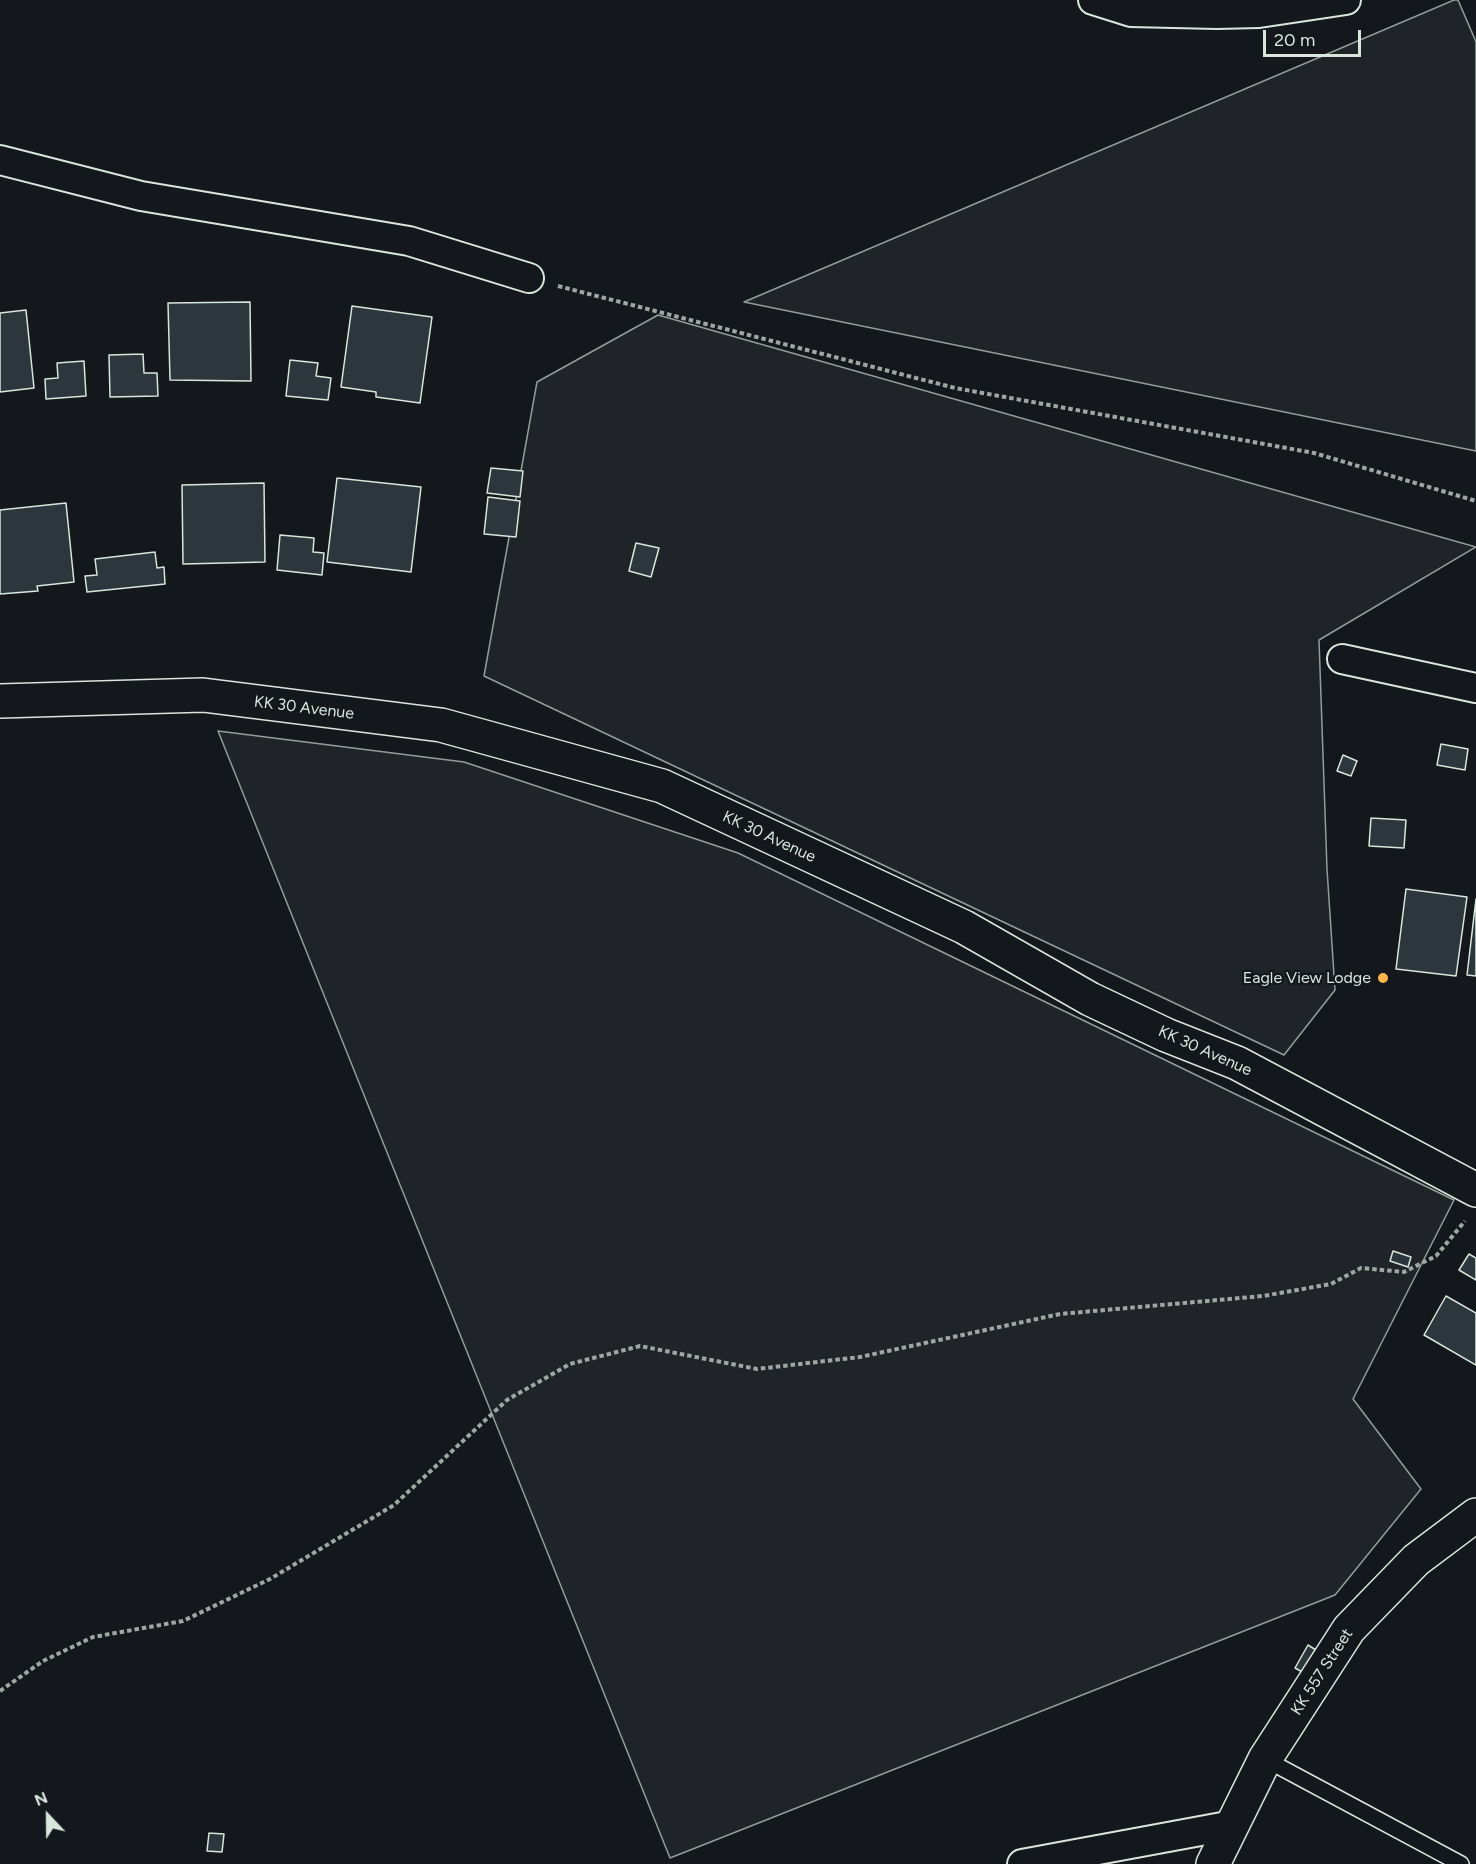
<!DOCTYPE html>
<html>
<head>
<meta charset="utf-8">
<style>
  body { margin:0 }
  #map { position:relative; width:1476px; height:1864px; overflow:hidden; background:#14181c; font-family:Figtree,sans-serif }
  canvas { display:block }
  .north { position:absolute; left:18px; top:1786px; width:60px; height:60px; -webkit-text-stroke:4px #14181c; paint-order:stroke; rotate:338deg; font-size:16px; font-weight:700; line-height:24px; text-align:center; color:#d8e6dc }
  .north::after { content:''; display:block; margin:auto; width:21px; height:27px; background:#d8e6dc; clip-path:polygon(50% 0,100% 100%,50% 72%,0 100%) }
  .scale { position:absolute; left:1263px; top:30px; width:98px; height:27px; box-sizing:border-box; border:3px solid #d8e6dc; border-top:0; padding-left:8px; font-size:18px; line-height:21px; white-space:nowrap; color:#d8e6dc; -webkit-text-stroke:4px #14181c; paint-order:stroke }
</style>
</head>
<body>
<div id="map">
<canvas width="1476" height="1864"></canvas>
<div class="north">N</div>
<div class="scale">20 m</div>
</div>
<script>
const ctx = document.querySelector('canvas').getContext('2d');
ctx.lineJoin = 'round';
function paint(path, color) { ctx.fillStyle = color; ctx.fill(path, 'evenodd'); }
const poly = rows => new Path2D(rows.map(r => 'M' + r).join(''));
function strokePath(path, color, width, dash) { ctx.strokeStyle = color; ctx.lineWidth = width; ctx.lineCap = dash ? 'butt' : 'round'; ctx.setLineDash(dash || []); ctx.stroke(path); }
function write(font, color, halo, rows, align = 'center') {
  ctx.font = font + ' Figtree,sans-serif'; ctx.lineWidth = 4.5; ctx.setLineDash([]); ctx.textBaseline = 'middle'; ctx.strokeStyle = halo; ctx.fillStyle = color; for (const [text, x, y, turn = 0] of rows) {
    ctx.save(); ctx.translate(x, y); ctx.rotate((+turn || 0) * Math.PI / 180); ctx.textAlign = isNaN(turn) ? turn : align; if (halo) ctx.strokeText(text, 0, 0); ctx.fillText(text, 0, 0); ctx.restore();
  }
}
const green = poly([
  [1454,0,1458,0,1476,42,1476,451,744,302,1454,0],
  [658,315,1476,547,1319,640,1327,869,1335,990,1284,1055,484,676,537,382,658,315],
  [218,731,464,762,738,853,1454,1200,1353,1399,1421,1489,1335,1595,670,1858,218,731]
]);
paint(green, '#202428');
strokePath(green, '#939e99', 1.5);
const building = poly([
  [250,302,251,381,170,380,168,303,250,302],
  [352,306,432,317,420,403,376,397,376,392,341,387,352,306],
  [26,310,34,388,0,392,0,313,26,310],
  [143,354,144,373,157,373,158,396,110,397,109,355,143,354],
  [290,360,318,363,316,376,331,378,328,400,286,396,290,360],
  [84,361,86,396,46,399,45,379,58,378,57,363,84,361],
  [491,468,523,471,520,497,487,493,491,468],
  [337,478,421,487,411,572,327,562,337,478],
  [264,483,265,562,183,564,182,485,264,483],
  [488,497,520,501,516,537,484,534,488,497],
  [66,503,74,582,37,586,38,591,0,594,0,510,66,503],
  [280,535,314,538,313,552,324,553,322,575,277,570,280,535],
  [636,543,659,548,651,577,629,571,636,543],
  [155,552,157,568,164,567,165,584,87,592,85,576,97,575,95,559,155,552],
  [1441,744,1468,749,1465,770,1437,765,1441,744],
  [1343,755,1357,761,1351,776,1337,771,1343,755],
  [1371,818,1406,820,1404,848,1369,846,1371,818],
  [1406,889,1467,897,1456,976,1396,969,1406,889],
  [1476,899,1476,976,1467,975,1476,899],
  [1393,1251,1411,1257,1408,1267,1390,1261,1393,1251],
  [1469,1254,1476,1258,1476,1280,1459,1270,1469,1254],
  [1446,1296,1476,1313,1476,1365,1424,1335,1446,1296],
  [1308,1645,1319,1652,1306,1674,1295,1668,1308,1645],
  [209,1833,224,1834,222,1852,207,1851,209,1833]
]);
paint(building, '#2c363c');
strokePath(building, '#d8e6dc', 1.5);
const lane = poly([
  [1265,1759,1461,1864]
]);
const street = poly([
  [1093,0,1131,12,1217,14,1259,13,1346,0],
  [0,160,141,196,409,241,529,278],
  [1342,659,1476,688],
  [1022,1864,1233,1825]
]);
const secondary = poly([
  [0,701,203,695,441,725,662,786,964,927,1090,999,1166,1035,1237,1063,1476,1190],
  [1213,1864,1265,1759,1349,1629,1416,1560,1476,1515]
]);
strokePath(lane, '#d8e6dc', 18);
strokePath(street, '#d8e6dc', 32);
strokePath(secondary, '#d8e6dc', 36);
strokePath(poly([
  [558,286,955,388,1314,453,1476,501],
  [0,1691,43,1661,93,1637,183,1621,270,1579,394,1505,507,1400,570,1364,640,1346,757,1369,860,1357,1060,1314,1263,1296,1331,1284,1361,1268,1404,1272,1436,1256,1465,1221]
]), '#9da8a2', 4, [4.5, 3]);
strokePath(lane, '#14181c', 15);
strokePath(street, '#14181c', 28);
strokePath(secondary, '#14181c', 33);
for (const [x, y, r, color] of [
  [1383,978,6,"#ffb74d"]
]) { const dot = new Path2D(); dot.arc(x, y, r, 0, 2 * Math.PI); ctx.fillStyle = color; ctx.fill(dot); strokePath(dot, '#14181c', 2); }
write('16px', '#d8e6dc', '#14181c', [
  ["KK 30 Avenue",304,708,7],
  ["KK 30 Avenue",769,837,25],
  ["KK 30 Avenue",1205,1051,24],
  ["KK 557 Street",1322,1672,-57]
]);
write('16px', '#d8e6dc', '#14181c', [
  ["Eagle View Lodge",1371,978]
], 'right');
</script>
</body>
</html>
